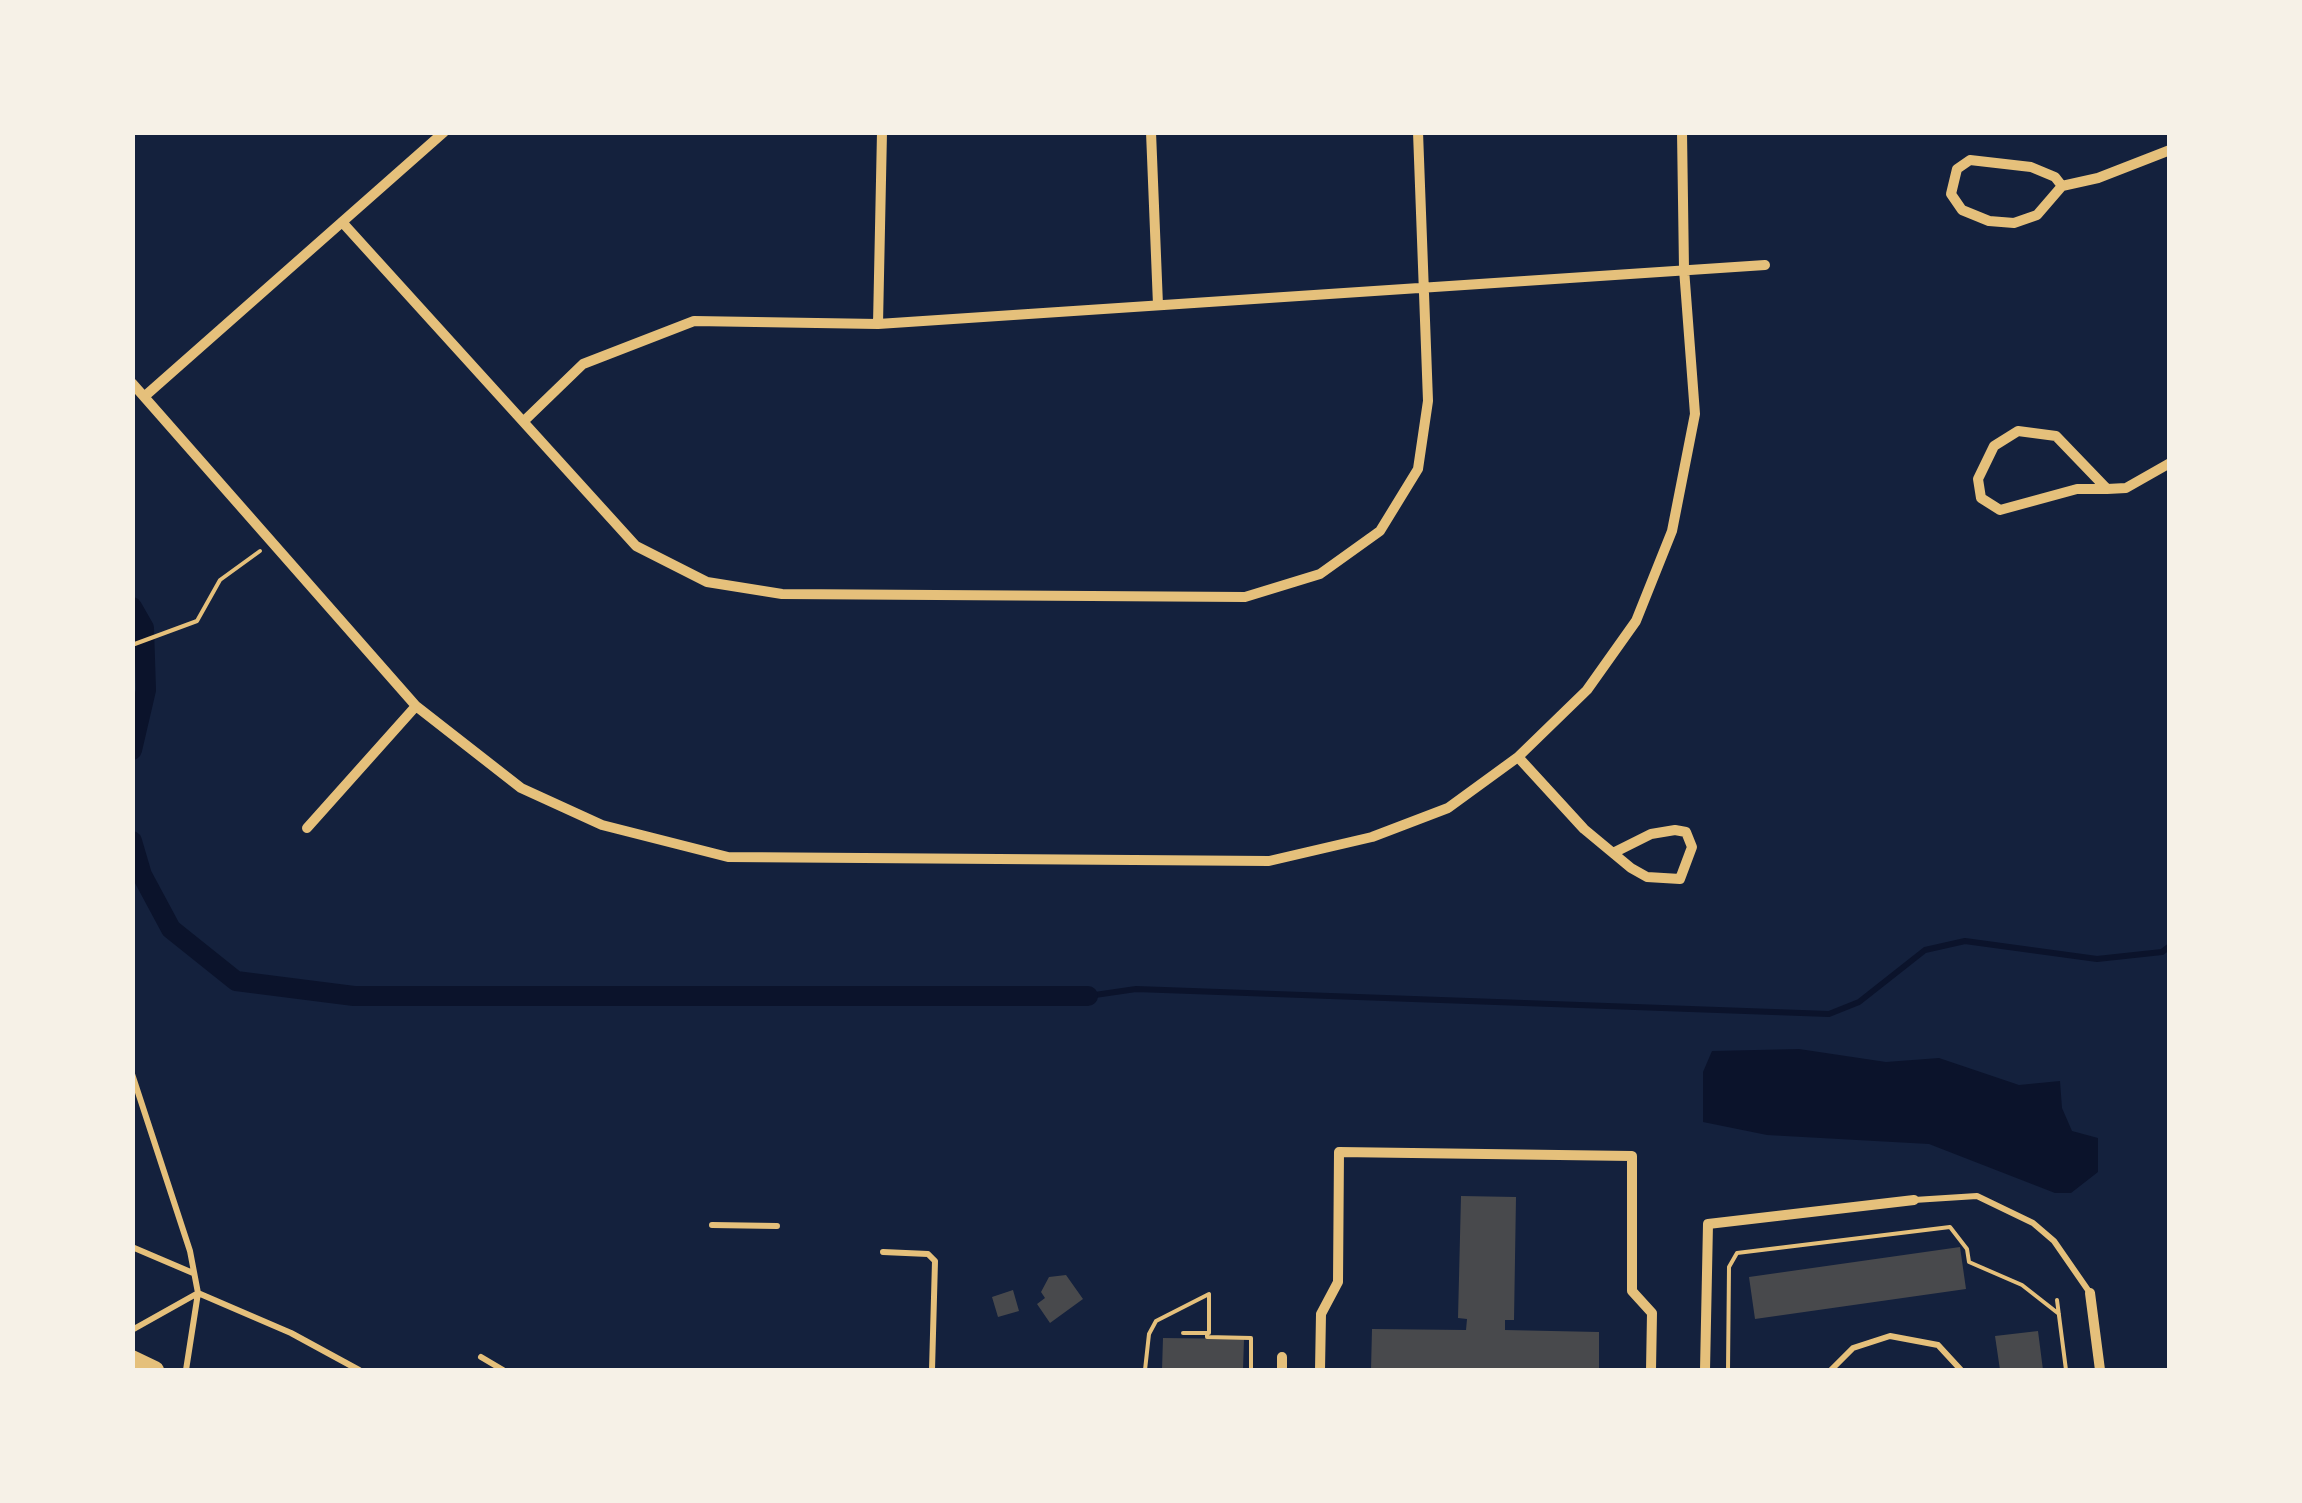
<!DOCTYPE html>
<html>
<head>
<meta charset="utf-8">
<style>
  body { margin:0 }
  #map { position:relative; width:2302px; height:1503px; overflow:hidden; background:#14213d; font-family:"Fira Sans Condensed",sans-serif }
  canvas { display:block }
  .frame { position:absolute; inset:0; border:135px solid #f6f1e7; pointer-events:none }
</style>
</head>
<body>
<div id="map">
<canvas width="2302" height="1503"></canvas>
<div class="frame"></div>
</div>
<script>
const ctx = document.querySelector('canvas').getContext('2d');
ctx.lineJoin = 'round';
function paint(path, color) { ctx.fillStyle = color; ctx.fill(path, 'evenodd'); }
const poly = rows => new Path2D(rows.map(r => 'M' + r).join(''));
function strokePath(path, color, width, dash) { ctx.strokeStyle = color; ctx.lineWidth = width; ctx.lineCap = dash ? 'butt' : 'round'; ctx.setLineDash(dash || []); ctx.stroke(path); }
paint(poly([
  [1799,1049,1886,1062,1939,1058,2019,1085,2060,1081,2062,1108,2072,1131,2098,1138,2098,1172,2071,1193,2055,1193,1929,1144,1767,1135,1703,1122,1703,1072,1712,1051]
]), '#0b132b');
strokePath(poly([
  [1088,996,1136,989,1829,1014,1859,1002,1925,950,1965,941,2097,959,2162,952,2170,946]
]), '#0b132b', 6);
strokePath(poly([
  [132,607,144,628,146,690,132,750],
  [132,841,142,875,171,929,236,981,354,996,1088,996]
]), '#0b132b', 20);
paint(poly([
  [1461,1196,1516,1197,1514,1320,1505,1320,1505,1330,1599,1332,1599,1370,1371,1370,1372,1329,1466,1330,1467,1319,1458,1318],
  [1960,1247,1966,1289,1755,1319,1749,1277],
  [1066,1275,1083,1299,1050,1323,1037,1304,1045,1298,1041,1292,1049,1277],
  [1013,1290,1019,1311,998,1317,992,1297],
  [2038,1331,2043,1370,2000,1370,1995,1336],
  [1163,1338,1244,1339,1243,1370,1162,1370]
]), '#48494c');
strokePath(poly([
  [132,645,197,621,220,580,260,551],
  [2057,1300,2066,1370],
  [1207,1333,1207,1337,1251,1338,1251,1370],
  [1145,1370,1149,1334,1156,1321,1209,1294,1209,1333,1183,1333],
  [1728,1370,1729,1267,1737,1253,1950,1227,1967,1249,1969,1262,2022,1285,2059,1314]
]), '#e5c07b', 4);
strokePath(poly([
  [132,1074,190,1251,198,1293,291,1333,359,1370],
  [1914,1200,1977,1196,2033,1223,2054,1241,2090,1293],
  [712,1225,777,1226],
  [132,1247,193,1273],
  [883,1252,928,1254,935,1261,932,1370],
  [132,1330,198,1293,186,1370],
  [481,1357,503,1370],
  [1831,1370,1853,1348,1890,1336,1938,1345,1961,1370]
]), '#e5c07b', 6);
strokePath(poly([
  [1151,132,1158,305],
  [2062,186,2055,177,2031,167,1970,160,1957,169,1951,194,1962,210,1989,221,2014,223,2037,215,2062,186,2098,178,2170,150],
  [342,222,636,546,707,582,782,594,1245,597,1320,574,1380,531,1418,469,1428,401,1418,132],
  [878,324,882,132],
  [132,383,416,706,521,788,602,825,728,857,1269,861,1372,837,1448,808,1518,757,1584,829,1631,868,1647,877,1680,879,1692,847,1686,832,1675,830,1651,834,1613,853],
  [145,396,444,132],
  [524,421,583,364,694,321,878,324,1765,265],
  [2107,489,2056,436,2018,431,1994,446,1978,479,1981,498,2000,510,2077,489,2107,489,2126,488,2170,463],
  [1518,757,1587,690,1636,621,1672,531,1695,414,1684,269,1682,132],
  [307,828,416,706],
  [2090,1293,2100,1370],
  [1282,1357,1282,1370],
  [1320,1370,1321,1314,1338,1282,1339,1152,1632,1156,1632,1291,1652,1313,1651,1370],
  [1705,1370,1708,1224,1914,1200]
]), '#e5c07b', 10);
strokePath(poly([
  [132,1359,155,1370]
]), '#e5c07b', 18);
</script>
</body>
</html>
